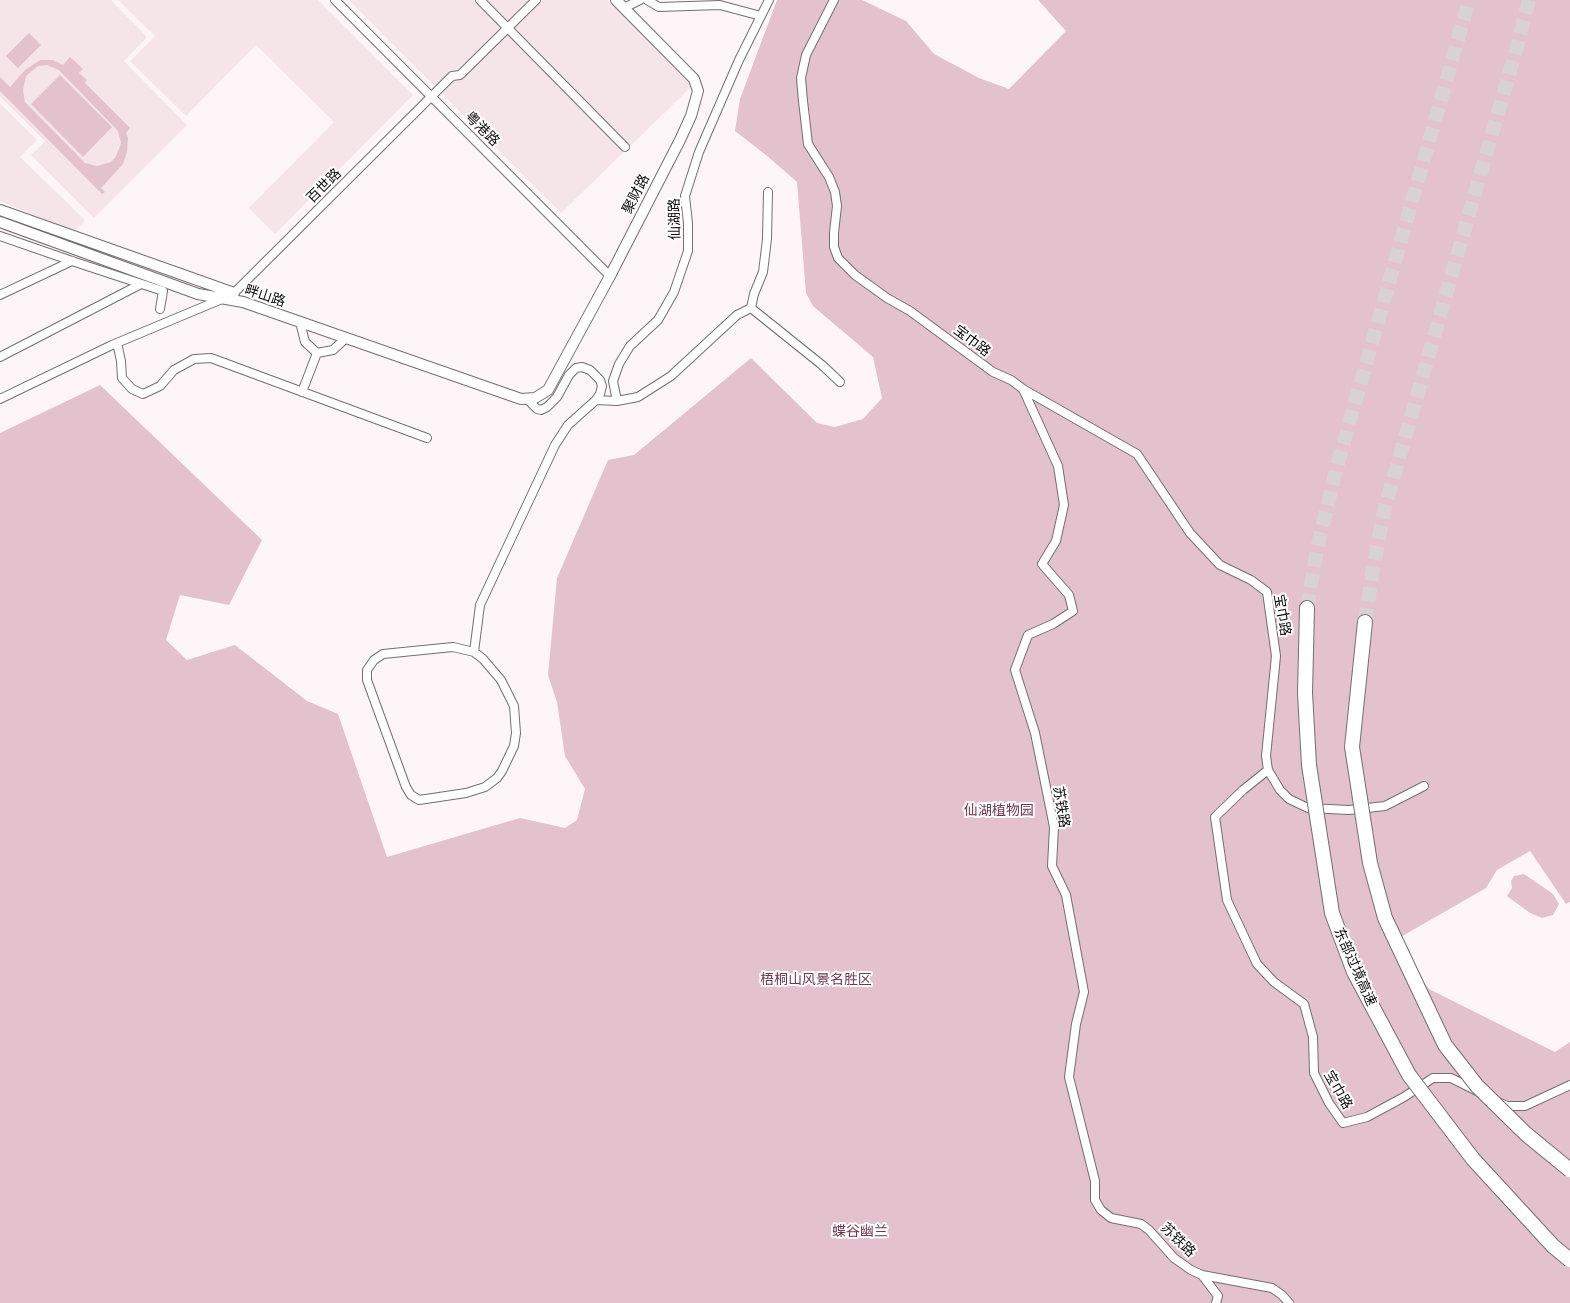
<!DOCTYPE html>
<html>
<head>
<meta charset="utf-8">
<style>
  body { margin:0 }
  canvas { display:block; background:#fdf5f8 }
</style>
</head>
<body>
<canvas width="1570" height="1303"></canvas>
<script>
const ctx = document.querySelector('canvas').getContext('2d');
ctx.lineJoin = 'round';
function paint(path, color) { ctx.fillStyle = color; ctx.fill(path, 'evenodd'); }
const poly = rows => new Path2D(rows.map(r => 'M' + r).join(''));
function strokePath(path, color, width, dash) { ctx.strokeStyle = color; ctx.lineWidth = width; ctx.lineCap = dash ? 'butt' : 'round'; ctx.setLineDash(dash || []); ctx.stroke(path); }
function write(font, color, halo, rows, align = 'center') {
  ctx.font = font + ' Mulish,"Noto Sans SC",sans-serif'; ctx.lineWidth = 4; ctx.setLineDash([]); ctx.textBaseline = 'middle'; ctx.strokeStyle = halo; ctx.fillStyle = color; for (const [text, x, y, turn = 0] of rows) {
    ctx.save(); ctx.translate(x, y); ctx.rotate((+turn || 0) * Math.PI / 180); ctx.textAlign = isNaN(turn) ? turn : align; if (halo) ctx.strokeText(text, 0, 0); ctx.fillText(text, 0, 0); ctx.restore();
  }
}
paint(poly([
  [0,0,111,0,147,37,124,61,187,125,94,218,31,155,45,141,0,97],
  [118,0,318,0,413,95,275,234,249,208,334,122,256,45,186,116,130,61,155,36],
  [349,0,608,0,692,86,561,213],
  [0,103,37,140,20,157,85,220,75,232,0,201]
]), '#f5e5e9');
paint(poly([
  [777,0,862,0,906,21,934,54,979,78,1009,89,1066,31,1038,0,1570,0,1570,902,1566,904,1530,851,1497,870,1486,888,1392,942,1429,989,1555,1052,1570,1042,1570,1303,0,1303,0,433,100,385,262,540,229,605,180,595,166,640,187,660,235,645,307,701,338,714,387,857,520,818,565,828,577,820,585,789,565,756,557,702,548,675,557,578,608,460,634,455,751,358,817,423,835,427,863,419,882,398,873,357,813,306,806,293,797,182,766,155,735,131,740,99],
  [29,33,41,45,18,68,6,56],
  [70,57,83,69,79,73,87,80,85,83,130,128,126,133,128,138,127,152,123,164,101,188,105,192,102,194,0,91,0,77,10,87,25,70,40,60,53,60,63,65],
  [47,65,59,70,118,131,121,143,119,149,115,158,111,162,97,166,85,163,25,102,23,90,26,76,38,66],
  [60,75,112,127,83,157,31,104],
  [1524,874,1553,894,1559,904,1553,915,1542,918,1530,913,1507,896,1512,888,1511,881,1514,876]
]), '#e3c2cd');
strokePath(poly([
  [1307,608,1317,549,1336,470,1469,0],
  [1365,622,1373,569,1384,511,1518,43,1529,0]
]), '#d9d2d5', 14, [14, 7]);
const minor = poly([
  [335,0,610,276],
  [480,0,625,147],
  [647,0,659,7,720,5,761,16],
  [834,0,806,55,801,78,803,101,808,144,829,177,835,192,837,206,834,233,834,247,838,258,855,275,887,298,910,311,993,372,1011,380,1023,389,1137,454,1190,533,1220,565,1251,580,1267,592,1276,656,1266,756,1268,770,1280,790,1289,799,1308,808,1349,810,1385,806,1424,786],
  [624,8,640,0],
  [0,236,72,261,163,291,160,309],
  [234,293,452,76,460,75,536,0],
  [0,295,72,261],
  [751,308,754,294,763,272,767,239,768,192],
  [751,308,822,365,840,382],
  [300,322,305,342,317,353,333,350,346,338],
  [117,343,121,361,122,378,132,389,143,394,160,386,174,370,194,359,211,358,427,438],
  [0,357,141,284],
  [1023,389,1058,466,1064,505,1056,541,1042,564,1069,595,1073,611,1053,624,1028,635,1015,670,1035,733,1054,827,1052,866,1066,895,1084,992,1076,1024,1069,1077,1095,1181,1095,1200,1101,1210,1111,1218,1141,1224,1149,1230,1174,1258,1191,1270,1202,1275,1272,1288,1282,1295,1289,1303],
  [302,392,317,353],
  [0,399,112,345,222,299],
  [596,400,617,401,638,397,671,376,737,315,751,308],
  [617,401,613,381,619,364,630,346,658,320,674,292,688,251,688,223,685,196,699,152,739,60,769,0],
  [453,647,474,652,483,659,501,680,514,706,516,733,514,746,502,771,497,778,485,787,466,793,419,800,411,795,406,787,367,680,367,670,374,660,383,654,453,647],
  [474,652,480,605,555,445,568,425,596,400,600,394,602,386,600,380,590,370,582,367,576,368,569,375,557,397,547,407,541,410,537,409,528,400],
  [1268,770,1243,790,1215,817,1227,900,1257,964,1274,982,1304,1004,1313,1037,1314,1073,1329,1103,1343,1123,1367,1117,1404,1097,1433,1078,1451,1078,1479,1092],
  [1498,1102,1507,1106,1525,1106,1570,1085],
  [1202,1275,1218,1296,1216,1303]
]);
const tertiary = poly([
  [0,210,234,293],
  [0,222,198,294,243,302,521,399,535,398,548,390,610,276,680,140,691,116,698,91,694,79,616,0]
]);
const motorway = poly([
  [1307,608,1305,693,1309,765],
  [1352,747,1365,622]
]);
strokePath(minor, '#756e70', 10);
strokePath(tertiary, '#756e70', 12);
strokePath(motorway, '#756e70', 16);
strokePath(minor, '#fff', 8);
strokePath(tertiary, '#fff', 10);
strokePath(motorway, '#fff', 14);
const motorwayBridge = poly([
  [1352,747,1370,863,1385,918,1445,1045,1477,1086,1526,1134,1570,1170],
  [1309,765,1332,913,1354,972,1409,1075,1473,1159,1553,1246,1570,1260]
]);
strokePath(motorwayBridge, '#756e70', 16, []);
strokePath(motorwayBridge, '#fff', 14);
write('14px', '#0e0c0c', '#fff', [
  ["粤港路",482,129,45],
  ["百世路",324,186,-45],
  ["聚财路",636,194,-63],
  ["仙湖路",675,219,-91],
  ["畔山路",265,296,18],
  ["宝巾路",972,341,37],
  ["宝巾路",1282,615,80],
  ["苏铁路",1061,807,81],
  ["东部过境高速",1355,967,66],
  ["宝巾路",1338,1090,60],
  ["苏铁路",1178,1240,44]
]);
write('14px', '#72374f', '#fff', [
  ["仙湖植物园",999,811],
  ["梧桐山风景名胜区",816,980],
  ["蝶谷幽兰",860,1232]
]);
</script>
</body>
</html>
